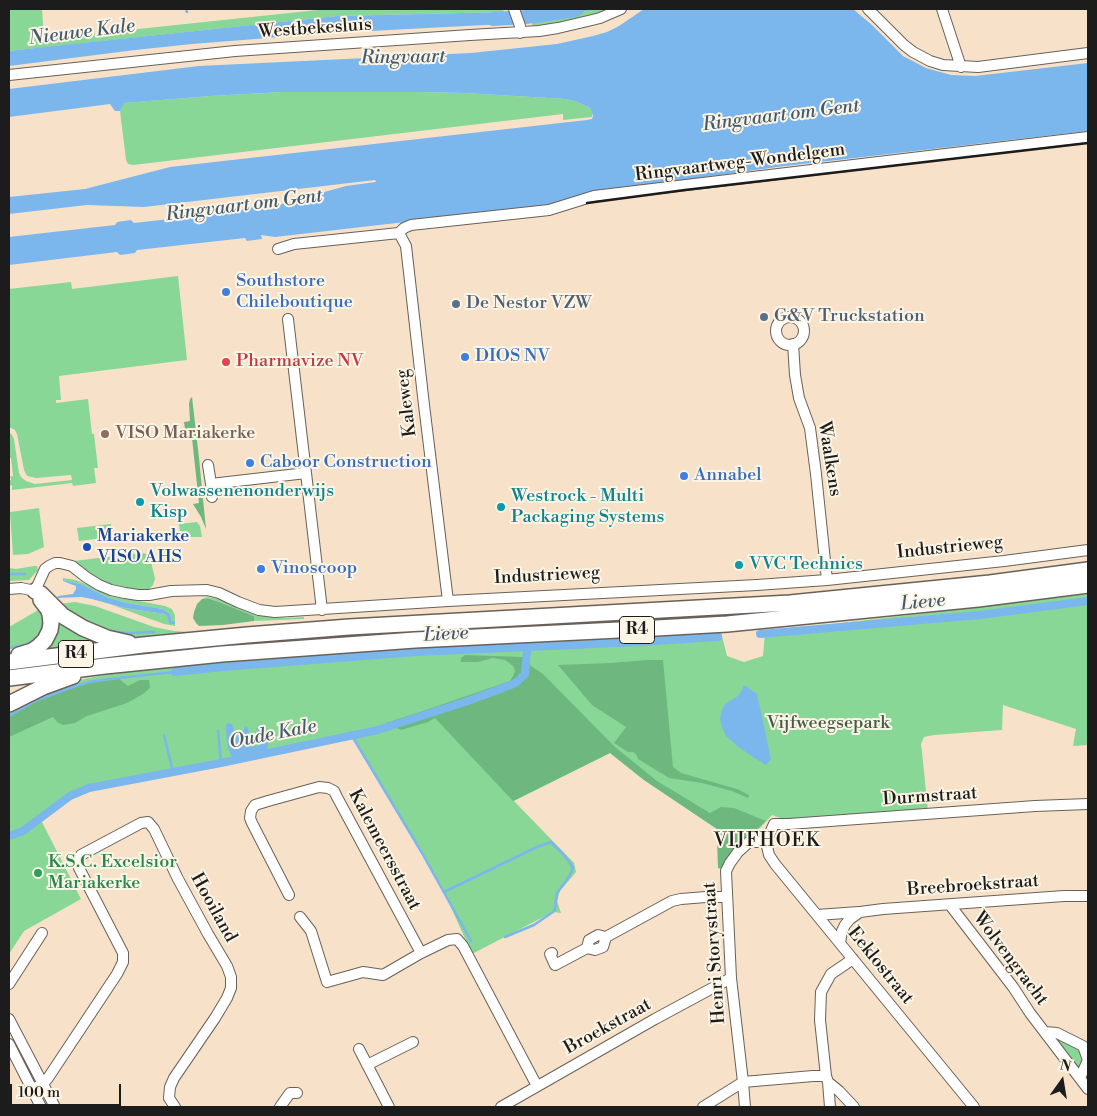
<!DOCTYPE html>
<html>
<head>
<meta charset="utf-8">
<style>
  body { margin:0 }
  #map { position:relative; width:1097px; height:1116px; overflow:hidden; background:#f7e2c9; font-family:"Libre Bodoni",serif }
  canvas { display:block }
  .frame { position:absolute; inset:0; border:10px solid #1c1c1c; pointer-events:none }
  .north { position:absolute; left:1037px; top:1056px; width:50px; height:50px; -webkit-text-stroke:4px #fcf5e5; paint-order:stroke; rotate:13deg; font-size:14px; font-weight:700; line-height:20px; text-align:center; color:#1c1c1c }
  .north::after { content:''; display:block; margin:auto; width:18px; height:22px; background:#1c1c1c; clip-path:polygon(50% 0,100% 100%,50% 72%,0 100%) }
  .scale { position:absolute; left:10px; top:1084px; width:111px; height:22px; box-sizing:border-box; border:2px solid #1c1c1c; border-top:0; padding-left:6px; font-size:15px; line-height:18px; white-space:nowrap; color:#1c1c1c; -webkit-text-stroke:4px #fcf5e5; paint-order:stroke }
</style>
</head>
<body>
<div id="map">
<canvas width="1097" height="1116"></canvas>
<div class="frame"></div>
<div class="north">N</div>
<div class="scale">100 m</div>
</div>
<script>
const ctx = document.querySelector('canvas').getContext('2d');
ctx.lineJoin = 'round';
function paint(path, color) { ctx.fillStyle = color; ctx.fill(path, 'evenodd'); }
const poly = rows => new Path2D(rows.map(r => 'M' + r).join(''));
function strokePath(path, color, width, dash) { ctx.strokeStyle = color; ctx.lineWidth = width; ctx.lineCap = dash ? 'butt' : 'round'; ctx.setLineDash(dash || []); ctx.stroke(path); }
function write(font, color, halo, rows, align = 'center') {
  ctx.font = font + ' "Libre Bodoni",serif'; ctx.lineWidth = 4; ctx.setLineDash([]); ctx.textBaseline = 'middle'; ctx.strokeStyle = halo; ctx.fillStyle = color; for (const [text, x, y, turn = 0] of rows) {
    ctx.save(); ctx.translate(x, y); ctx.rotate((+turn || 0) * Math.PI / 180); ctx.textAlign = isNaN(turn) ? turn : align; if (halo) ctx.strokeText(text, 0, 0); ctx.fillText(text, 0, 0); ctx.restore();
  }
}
paint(poly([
  [9,9,42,9,44,39,327,9,503,9,504,12,337,16,9,51],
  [591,9,611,9,603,13,544,27,533,27,532,23,557,20,576,15],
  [282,92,417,92,465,93,565,99,575,101,590,108,592,113,592,117,563,120,563,114,133,165,128,164,126,160,120,111,123,103,211,96],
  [178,276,187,360,59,376,61,400,56,400,56,403,88,399,92,434,94,434,98,468,94,468,96,483,73,486,72,483,12,490,12,485,9,486,9,481,11,480,11,478,9,478,9,477,13,476,11,458,9,458,9,432,12,435,14,439,19,473,21,477,26,481,35,484,72,480,71,475,36,478,27,476,24,470,17,434,15,430,9,427,9,289,71,282,72,289],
  [39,508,44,547,28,554,13,555,10,512],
  [197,522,200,526,202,537,176,537,180,532,179,524],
  [111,524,112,537,79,541,77,528],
  [141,553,147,554,150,557,155,579,153,585,149,589,142,591,115,587,95,578,74,561],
  [34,566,37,566,38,570,29,580,9,581,9,568,16,569],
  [63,578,76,580,118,597,165,606,172,609,175,615,175,622,172,622,170,614,163,609,127,603,109,598,81,584,63,580],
  [1088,594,1088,745,1073,746,1076,729,1003,705,1002,730,934,735,924,737,921,744,922,752,928,811,786,822,780,818,772,815,761,827,747,838,718,868,717,829,644,780,610,753,514,801,574,863,576,872,560,891,558,897,557,901,561,913,553,912,472,954,444,892,422,853,352,736,221,763,89,788,70,796,40,818,81,899,24,931,9,954,9,711,72,682,88,678,117,673,223,662,416,648,640,638,721,632,727,656,744,662,763,656,765,632],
  [207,597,219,599,259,615,271,617,286,618,304,617,304,619,254,621,254,616,219,602,210,599,202,599],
  [75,602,95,606,154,627,174,631,190,632,190,634,138,637,124,636,110,633,78,619,60,604],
  [112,605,124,608,165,614,169,618,169,624,175,624,175,626,164,624],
  [40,609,43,616,43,629,41,634,33,643,23,647,9,649,9,627],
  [55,616,107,642,41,650],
  [1056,1036,1081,1048,1085,1057,1081,1067,1076,1068,1053,1039]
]), '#88d797');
paint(poly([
  [192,397,199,458,206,529,201,517,193,504,199,503,191,429,185,429,184,422,190,421,189,404,190,399],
  [202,599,210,599,219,602,254,616,254,621,223,625,199,626,196,623,193,618,194,612,197,604],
  [465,655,524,657,531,666,543,674,615,747,657,781,710,813,721,807,734,808,766,821,747,838,723,869,718,868,717,829,644,780,610,753,513,801,435,718,428,722,401,730,386,723,423,711,510,681,513,676,515,671,513,666,505,660,493,658,478,662,461,662,461,658],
  [647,660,663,660,673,767,681,773,737,789,749,795,748,798,732,791,702,783,669,778,638,759,636,754,633,752,628,752,614,743,626,727,592,705,558,665,610,663],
  [118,678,128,686,140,680,149,680,150,688,143,694,127,703,87,716,75,723,63,725,57,722,53,717,9,737,9,716,31,703,73,687,89,682]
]), '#6eb880');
paint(poly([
  [556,9,591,9,576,15,557,20,543,22,532,23,526,17,529,11,537,12],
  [644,9,853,9,872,25,903,56,926,68,951,75,975,76,1088,63,1088,131,777,167,585,194,553,205,275,237,261,235,262,239,247,241,245,238,137,250,135,253,120,255,117,252,9,265,9,237,115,225,117,222,131,220,134,223,241,211,244,208,260,206,260,209,267,208,346,186,376,182,375,180,144,207,87,205,9,214,9,197,85,189,170,167,587,120,592,119,593,116,590,108,575,101,565,99,465,93,417,92,282,92,211,96,124,103,120,111,115,111,110,104,9,117,9,89,199,66,471,53,557,44,593,36,607,32,619,26],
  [504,12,510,18,504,24,332,33,192,44,135,50,9,66,9,51,44,47,337,16],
  [63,580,81,584,109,598,127,603,163,609,170,614,172,621,175,622,175,624,169,624,168,618,165,614,124,608,92,599,81,597,57,598,58,596,73,594,76,589,76,586,73,585,63,581],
  [744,685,757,694,771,759,766,765,750,755,736,745,726,736,722,727,720,719,722,710,725,704,738,696,742,690],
  [228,723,232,724,236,736,239,737,241,736,245,726,248,727,250,747,257,746,261,744,262,739,256,728,260,728,268,740,268,747,266,754,233,761,227,744,226,725]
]), '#7bb6ed');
strokePath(poly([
  [186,9,187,12],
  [9,574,25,574],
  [110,631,128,633,154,632],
  [9,648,26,645,34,640,40,634,42,629,42,623],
  [9,716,37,700,73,687,89,682,118,678,175,672],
  [218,731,221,763],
  [164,735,173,772],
  [352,736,422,853,471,941],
  [444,892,537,847,551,842,564,855,570,863,573,868,570,875,557,893,555,909,553,912,534,925,505,937]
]), '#7bb6ed', 2.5);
strokePath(poly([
  [760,634,980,615,1088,601],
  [175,672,223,667,416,652,640,642,718,637],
  [9,836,23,831,70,796,89,788,221,763,378,730,465,702,511,685,517,682,525,674,527,651]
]), '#7bb6ed', 8);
strokePath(poly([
  [493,19,526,17,575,10,577,9]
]), '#7bb6ed', 14);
const minor = poly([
  [514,9,520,26,520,33],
  [868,9,904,45,913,52,930,61,943,65,978,67,1088,53],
  [942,9,961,67],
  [9,75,235,51,470,35,539,31,558,28,588,21,600,18,621,9],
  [399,233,404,228,411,225,549,210,594,196,1088,137],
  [399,233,406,246,424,405,448,601],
  [278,249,294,244,399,233],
  '776 331a14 14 0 1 1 28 0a14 14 0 1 1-28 0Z',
  [288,319,322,610],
  [793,344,795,375,799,398,810,428,816,474,827,580],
  [208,465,211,484,306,473],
  [211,484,212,497],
  [9,589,21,588,35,591,45,569,49,566,55,563,60,563,72,566,86,577,99,585,111,590,125,593,138,595,149,595,171,591,207,590,219,593,238,602,259,610,275,612,448,601,757,585,827,580,1004,561,1088,550],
  [766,842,769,855,775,864,974,1107],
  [289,895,252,823,250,818,251,811,255,805,268,801,319,787,328,788,334,791,337,797,421,953],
  [950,905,1013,987,1030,1013,1088,1089],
  [817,915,859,912],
  [300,917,311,931,327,982,363,972,383,975,421,953,448,940,457,939,463,946,537,1086],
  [606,937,603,947,595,950,587,948,589,940,598,935,606,937,672,901,681,899,706,897,727,897],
  [840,943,842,931,845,925,850,919,860,912,883,909,1064,896,1088,896],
  [552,953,550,954,555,965,587,948],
  [9,984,42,933],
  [9,1019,55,1107],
  [1045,1032,1057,1033,1083,1046,1088,1060,1080,1078],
  [9,1044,41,1107],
  [359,1049,389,1107],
  [367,1065,413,1042],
  [828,1082,839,1091,854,1107],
  [32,1089,43,1084,48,1078,117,974,123,962,123,953,79,868,77,862,81,855,141,823,148,822,154,829,178,879,208,934,227,966,231,977,231,988,227,998,215,1018,174,1078,170,1087,169,1098,175,1107],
  [280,1107,290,1093,297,1093],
  [501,1107,655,1019,731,978],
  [703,1107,743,1082,813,1076,826,1076],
  [745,1107,743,1082,731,978,726,871,730,863,738,852,749,842,766,842,774,824,789,824,1035,806,1088,804],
  [830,1107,828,1082,826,1076,820,1020,821,992,831,974,853,959]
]);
const highway = poly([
  [35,591,41,594,63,616,83,628,107,638,129,643],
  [19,655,32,651,38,647,45,640,50,630,51,623,50,614,48,609,41,600],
  [9,662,143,645,247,635,349,627,790,603,990,583,1088,570],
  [9,678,105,666,222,654,415,640,639,629,727,624,978,599,1088,585],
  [9,704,43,687,73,676]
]);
strokePath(minor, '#696159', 12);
strokePath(highway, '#696159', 18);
strokePath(minor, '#fff', 10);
strokePath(highway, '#fff', 15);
strokePath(poly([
  [587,203,685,190,1088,143]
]), '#1c1c1c', 2.5);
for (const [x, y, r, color] of [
  [226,292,5,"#3f7fe0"],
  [456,304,5,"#5c6f8a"],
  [764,317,5,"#5c6f8a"],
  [465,357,5,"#3f7fe0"],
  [226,362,5,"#e0444e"],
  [105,434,5,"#8d6e63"],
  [250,463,5,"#3f7fe0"],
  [684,476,5,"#3f7fe0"],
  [140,502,5,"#0f9aa8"],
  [501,507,5,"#0f9aa8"],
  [87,547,5,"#1a4fb4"],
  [739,565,5,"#0f9aa8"],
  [261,569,5,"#3f7fe0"],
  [38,873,5,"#2e9e5b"]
]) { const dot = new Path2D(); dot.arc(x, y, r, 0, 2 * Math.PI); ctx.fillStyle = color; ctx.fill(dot); strokePath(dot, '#fcf5e5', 2); }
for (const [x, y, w] of [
  [637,630,35],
  [76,654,35]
]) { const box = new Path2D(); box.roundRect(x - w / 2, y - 13.5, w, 27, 4); ctx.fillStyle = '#fcf5e5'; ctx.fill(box); strokePath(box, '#1c1c1c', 1); }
write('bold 16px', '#1c1c1c', null, [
  ["R4",637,630],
  ["R4",76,654]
]);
write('18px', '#1c1c1c', '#fcf5e5', [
  ["Westbekesluis",315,29,-4],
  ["Ringvaartweg-Wondelgem",740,163,-7],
  ["Kaleweg",407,403,-97],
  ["Waalkens",829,459,81],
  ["Industrieweg",950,548,-6],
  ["Industrieweg",547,576,-3],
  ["Durmstraat",930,797,-4],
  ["Kalemeersstraat",384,850,62],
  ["Breebroekstraat",973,886,-4],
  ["Hooiland",213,908,61],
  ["Henri Storystraat",715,953,-94],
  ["Wolvengracht",1010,959,53],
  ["Eeklostraat",880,966,51],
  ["Broekstraat",608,1027,-29]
]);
write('18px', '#366cbe', '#fcf5e5', [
  ["Southstore",236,282],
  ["Chileboutique",236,303],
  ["DIOS NV",475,357],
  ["Caboor Construction",260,463],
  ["Annabel",694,476],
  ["Vinoscoop",271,569]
], 'left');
write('18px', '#4e5e75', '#fcf5e5', [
  ["De Nestor VZW",466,304],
  ["G&V Truckstation",774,317]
], 'left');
write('18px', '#be3a42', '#fcf5e5', [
  ["Pharmavize NV",236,362]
], 'left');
write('18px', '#785e54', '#fcf5e5', [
  ["VISO Mariakerke",115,434]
], 'left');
write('18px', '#0d838f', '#fcf5e5', [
  ["Volwassenenonderwijs",150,492],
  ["Kisp",150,513],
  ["Westrock - Multi",511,497],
  ["Packaging Systems",511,518],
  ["VVC Technics",749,565]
], 'left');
write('18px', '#164399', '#fcf5e5', [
  ["Mariakerke",97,537],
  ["VISO AHS",97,558]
], 'left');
write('18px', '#425d47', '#fcf5e5', [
  ["Vijfweegsepark",828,724]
]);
write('18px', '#27864d', '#fcf5e5', [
  ["K.S.C. Excelsior",48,863],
  ["Mariakerke",48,884]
], 'left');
write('italic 19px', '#425a70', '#fcf5e5', [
  ["Nieuwe Kale",82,33,-7],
  ["Ringvaart",403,58,-1],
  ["Ringvaart om Gent",781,116,-7],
  ["Ringvaart om Gent",244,206,-7],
  ["Lieve",923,603,-5],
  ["Lieve",446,635,-3],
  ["Oude Kale",273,735,-11]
]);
ctx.letterSpacing = '1px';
write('19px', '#1c1c1c', '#fcf5e5', [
  ["VIJFHOEK",767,841]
]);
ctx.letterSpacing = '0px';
</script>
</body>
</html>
